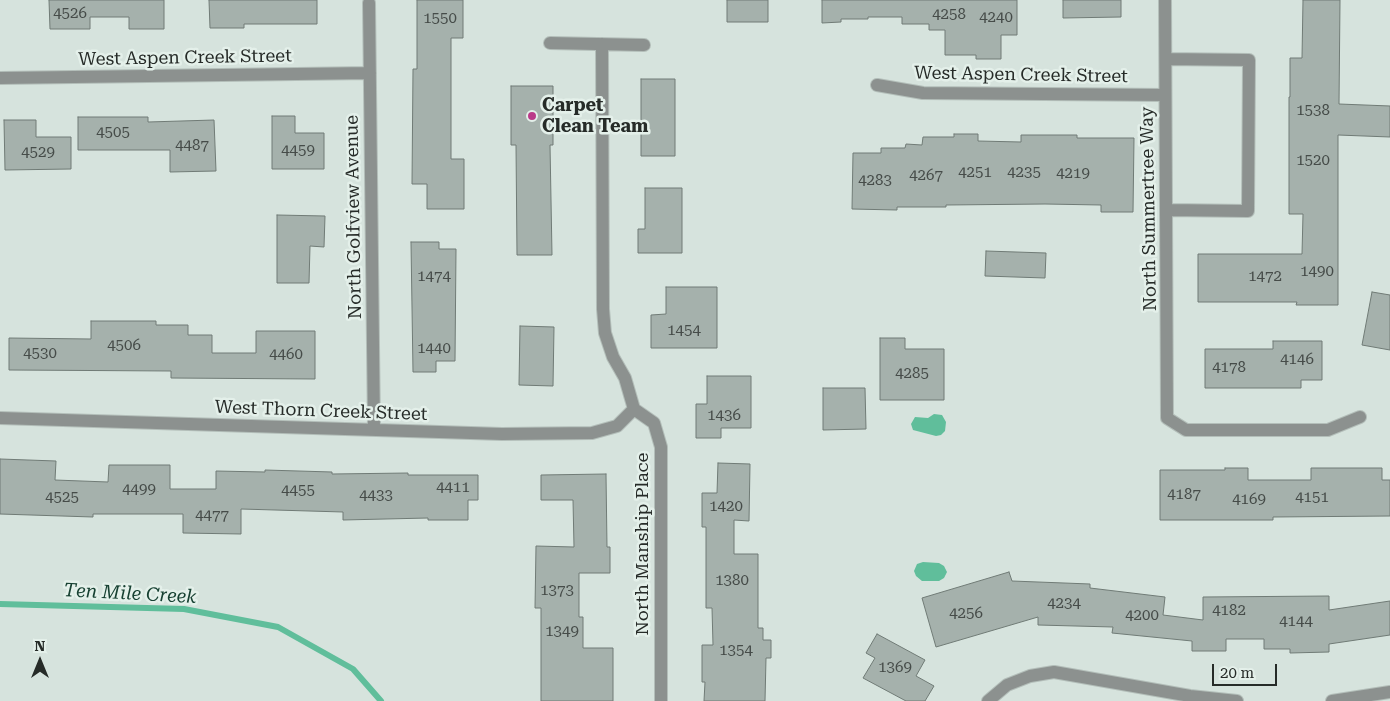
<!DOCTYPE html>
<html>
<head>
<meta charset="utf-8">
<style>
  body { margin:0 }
  #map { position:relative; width:1390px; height:701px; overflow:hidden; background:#d6e3dd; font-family:"Roboto Serif",serif }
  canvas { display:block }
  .north { position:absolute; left:15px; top:636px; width:50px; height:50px; -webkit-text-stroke:4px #e4f0ea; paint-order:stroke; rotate:0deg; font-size:14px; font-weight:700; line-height:20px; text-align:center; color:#262b28 }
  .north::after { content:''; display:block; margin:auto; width:18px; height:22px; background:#262b28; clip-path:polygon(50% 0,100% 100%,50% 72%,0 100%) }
  .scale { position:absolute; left:1212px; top:664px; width:65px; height:22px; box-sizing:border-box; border:2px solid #262b28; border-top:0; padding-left:6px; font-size:15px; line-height:18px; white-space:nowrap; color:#262b28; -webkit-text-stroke:4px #e4f0ea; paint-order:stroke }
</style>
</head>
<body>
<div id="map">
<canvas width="1390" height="701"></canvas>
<div class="north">N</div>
<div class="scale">20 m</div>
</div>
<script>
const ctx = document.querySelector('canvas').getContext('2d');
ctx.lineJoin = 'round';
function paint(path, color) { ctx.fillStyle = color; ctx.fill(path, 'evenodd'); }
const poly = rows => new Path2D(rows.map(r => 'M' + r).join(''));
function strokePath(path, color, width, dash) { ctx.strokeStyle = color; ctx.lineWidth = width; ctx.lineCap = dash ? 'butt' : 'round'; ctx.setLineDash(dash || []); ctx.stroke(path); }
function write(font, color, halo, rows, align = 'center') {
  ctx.font = font + ' "Roboto Serif",serif'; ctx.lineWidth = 5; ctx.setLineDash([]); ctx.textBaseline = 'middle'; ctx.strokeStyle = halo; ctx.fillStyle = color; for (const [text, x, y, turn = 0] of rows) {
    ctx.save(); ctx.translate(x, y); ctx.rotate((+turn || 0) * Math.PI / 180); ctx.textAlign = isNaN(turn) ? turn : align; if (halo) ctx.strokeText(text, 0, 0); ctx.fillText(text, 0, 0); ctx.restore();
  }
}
paint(poly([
  [934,414,942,415,946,422,945,431,941,435,936,436,913,430,911,424,915,417,928,418],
  [923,562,939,563,944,566,947,572,944,578,939,581,922,581,916,576,914,571,917,564]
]), '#60be9b');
strokePath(poly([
  [0,604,184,609,278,627,353,669,381,701]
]), '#60be9b', 6);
const building = poly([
  [49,0,164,0,164,29,129,29,129,17,90,17,90,29,50,29,49,0],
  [209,0,317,0,317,24,244,24,244,28,210,28,209,0],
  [417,0,463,0,463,38,451,38,451,159,464,159,464,209,427,209,427,184,412,184,413,69,417,69,417,0],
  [727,0,768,0,768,22,727,22,727,0],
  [822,0,1017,0,1017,35,1001,35,1001,59,976,59,976,55,945,55,945,30,929,30,929,24,902,24,902,17,868,17,868,19,841,19,841,22,822,23,822,0],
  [1063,0,1121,0,1121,17,1063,18,1063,0],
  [1303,0,1340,0,1339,104,1390,106,1390,137,1338,135,1338,305,1296,305,1297,302,1198,302,1198,254,1302,254,1303,214,1289,214,1289,97,1290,97,1290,58,1302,58,1303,0],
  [641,79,675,79,675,156,641,156,641,79],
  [511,86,553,86,553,145,550,145,552,255,517,255,516,145,511,145,511,86],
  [272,116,295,116,295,133,324,133,324,169,272,169,272,116],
  [78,117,148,117,148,122,214,120,216,171,170,172,170,150,78,150,78,117],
  [4,120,36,120,36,137,71,137,71,169,5,170,4,120],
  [954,134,978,134,978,141,1021,142,1021,135,1077,135,1077,138,1134,138,1133,212,1101,212,1101,205,1045,204,946,205,946,207,897,207,897,210,852,209,853,153,881,153,881,148,905,148,906,144,922,145,923,137,954,137,954,134],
  [645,188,682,188,682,253,638,253,638,229,645,229,645,188],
  [277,215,325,216,324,247,310,246,309,283,277,283,277,215],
  [411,242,439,242,439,249,456,249,455,361,436,361,436,372,413,372,411,242],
  [986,251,1046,253,1045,278,985,276,986,251],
  [666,287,717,287,717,348,651,348,651,315,666,314,666,287],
  [1372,292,1390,295,1390,350,1362,345,1372,292],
  [91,321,156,321,156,325,188,325,188,335,212,335,212,353,256,353,256,331,315,331,315,379,171,378,171,371,9,370,9,338,91,339,91,321],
  [520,326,554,327,553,386,519,385,520,326],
  [880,338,905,338,905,349,944,349,944,400,880,400,880,338],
  [1273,341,1322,341,1322,380,1301,380,1301,388,1205,388,1205,349,1273,349,1273,341],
  [707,376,751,376,751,428,721,428,721,438,696,438,696,404,707,404,707,376],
  [823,388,865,388,866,429,823,430,823,388],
  [0,459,56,461,55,480,108,482,109,465,170,465,170,489,216,489,216,471,265,472,265,470,332,472,332,474,408,473,408,475,478,475,478,500,468,500,468,520,428,520,428,518,343,520,343,512,241,509,241,534,183,533,183,514,93,514,93,517,0,514,0,459],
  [718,463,750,464,749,521,734,520,734,554,758,554,758,628,763,628,763,640,771,640,771,658,766,658,765,701,704,701,705,682,702,682,702,645,713,645,712,608,706,608,706,527,702,527,702,493,717,493,718,463],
  [1225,468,1248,468,1248,480,1311,480,1311,468,1382,468,1382,480,1390,480,1390,516,1273,517,1273,520,1160,520,1160,470,1225,470,1225,468],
  [606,474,607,547,610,547,610,573,579,573,579,617,583,617,583,648,613,648,613,701,541,701,541,608,535,608,536,546,574,547,573,500,541,500,541,475,606,474],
  [1009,572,1012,581,1090,584,1090,588,1165,597,1163,615,1203,620,1203,597,1329,596,1329,610,1390,601,1390,635,1329,644,1329,652,1290,653,1290,649,1264,649,1264,639,1226,639,1226,651,1192,651,1192,641,1112,633,1113,627,1038,625,1038,617,936,647,922,598,1009,572],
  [877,634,925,660,916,676,934,686,925,701,906,701,863,678,875,658,866,653,877,634]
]);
paint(building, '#a5b1ac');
strokePath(building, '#707b76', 1);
const street = poly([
  [1165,0,1167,418,1186,430,1328,430,1360,417],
  [369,3,374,430],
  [550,43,644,45],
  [602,44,603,309,605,333,613,357,625,378,634,409,654,423,661,447,661,701],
  [1166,59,1249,60,1248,211,1167,210],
  [0,78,370,73],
  [877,85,923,93,1165,95],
  [0,418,502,434,592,433,617,426,634,409],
  [988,701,1007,685,1030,676,1054,672,1190,696,1237,701],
  [1332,701,1390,692]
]);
strokePath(street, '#b3beb9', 14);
strokePath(street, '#8c918f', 12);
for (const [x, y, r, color] of [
  [532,116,5,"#ba3b89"]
]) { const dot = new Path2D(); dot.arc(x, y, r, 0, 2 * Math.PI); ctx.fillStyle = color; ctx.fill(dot); strokePath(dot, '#e4f0ea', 2); }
write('15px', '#464c49', null, [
  ["4526",70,14],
  ["4258",949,15],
  ["4240",996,18],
  ["1550",440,19],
  ["1538",1313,111],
  ["4505",113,133],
  ["4487",192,146],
  ["4459",298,151],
  ["4529",38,153],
  ["1520",1313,161],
  ["4251",975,173],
  ["4235",1024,173],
  ["4219",1073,174],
  ["4267",926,176],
  ["4283",875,181],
  ["1490",1317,272],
  ["1474",434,277],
  ["1472",1265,277],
  ["1454",684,331],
  ["4506",124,346],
  ["1440",434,349],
  ["4530",40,354],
  ["4460",286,355],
  ["4146",1297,360],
  ["4178",1229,368],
  ["4285",912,374],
  ["1436",724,416],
  ["4411",453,488],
  ["4499",139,490],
  ["4455",298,491],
  ["4187",1184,495],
  ["4433",376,496],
  ["4525",62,498],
  ["4151",1312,498],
  ["4169",1249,500],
  ["1420",726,507],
  ["4477",212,516],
  ["1380",732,581],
  ["1373",557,591],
  ["4234",1064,604],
  ["4182",1229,611],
  ["4256",966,614],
  ["4200",1142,616],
  ["4144",1296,622],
  ["1349",562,632],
  ["1354",736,651],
  ["1369",895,668]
]);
write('18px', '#262b28', '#e4f0ea', [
  ["West Aspen Creek Street",185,58,-1],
  ["West Aspen Creek Street",1021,75,1],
  ["North Summertree Way",1149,209,-91],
  ["North Golfview Avenue",354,217,-91],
  ["West Thorn Creek Street",321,411,2],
  ["North Manship Place",643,544,-90]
]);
write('bold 18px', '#262b28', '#e4f0ea', [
  ["Carpet",542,106],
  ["Clean Team",542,127]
], 'left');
write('italic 19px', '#174132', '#e4f0ea', [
  ["Ten Mile Creek",130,594,3]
]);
</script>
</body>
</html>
